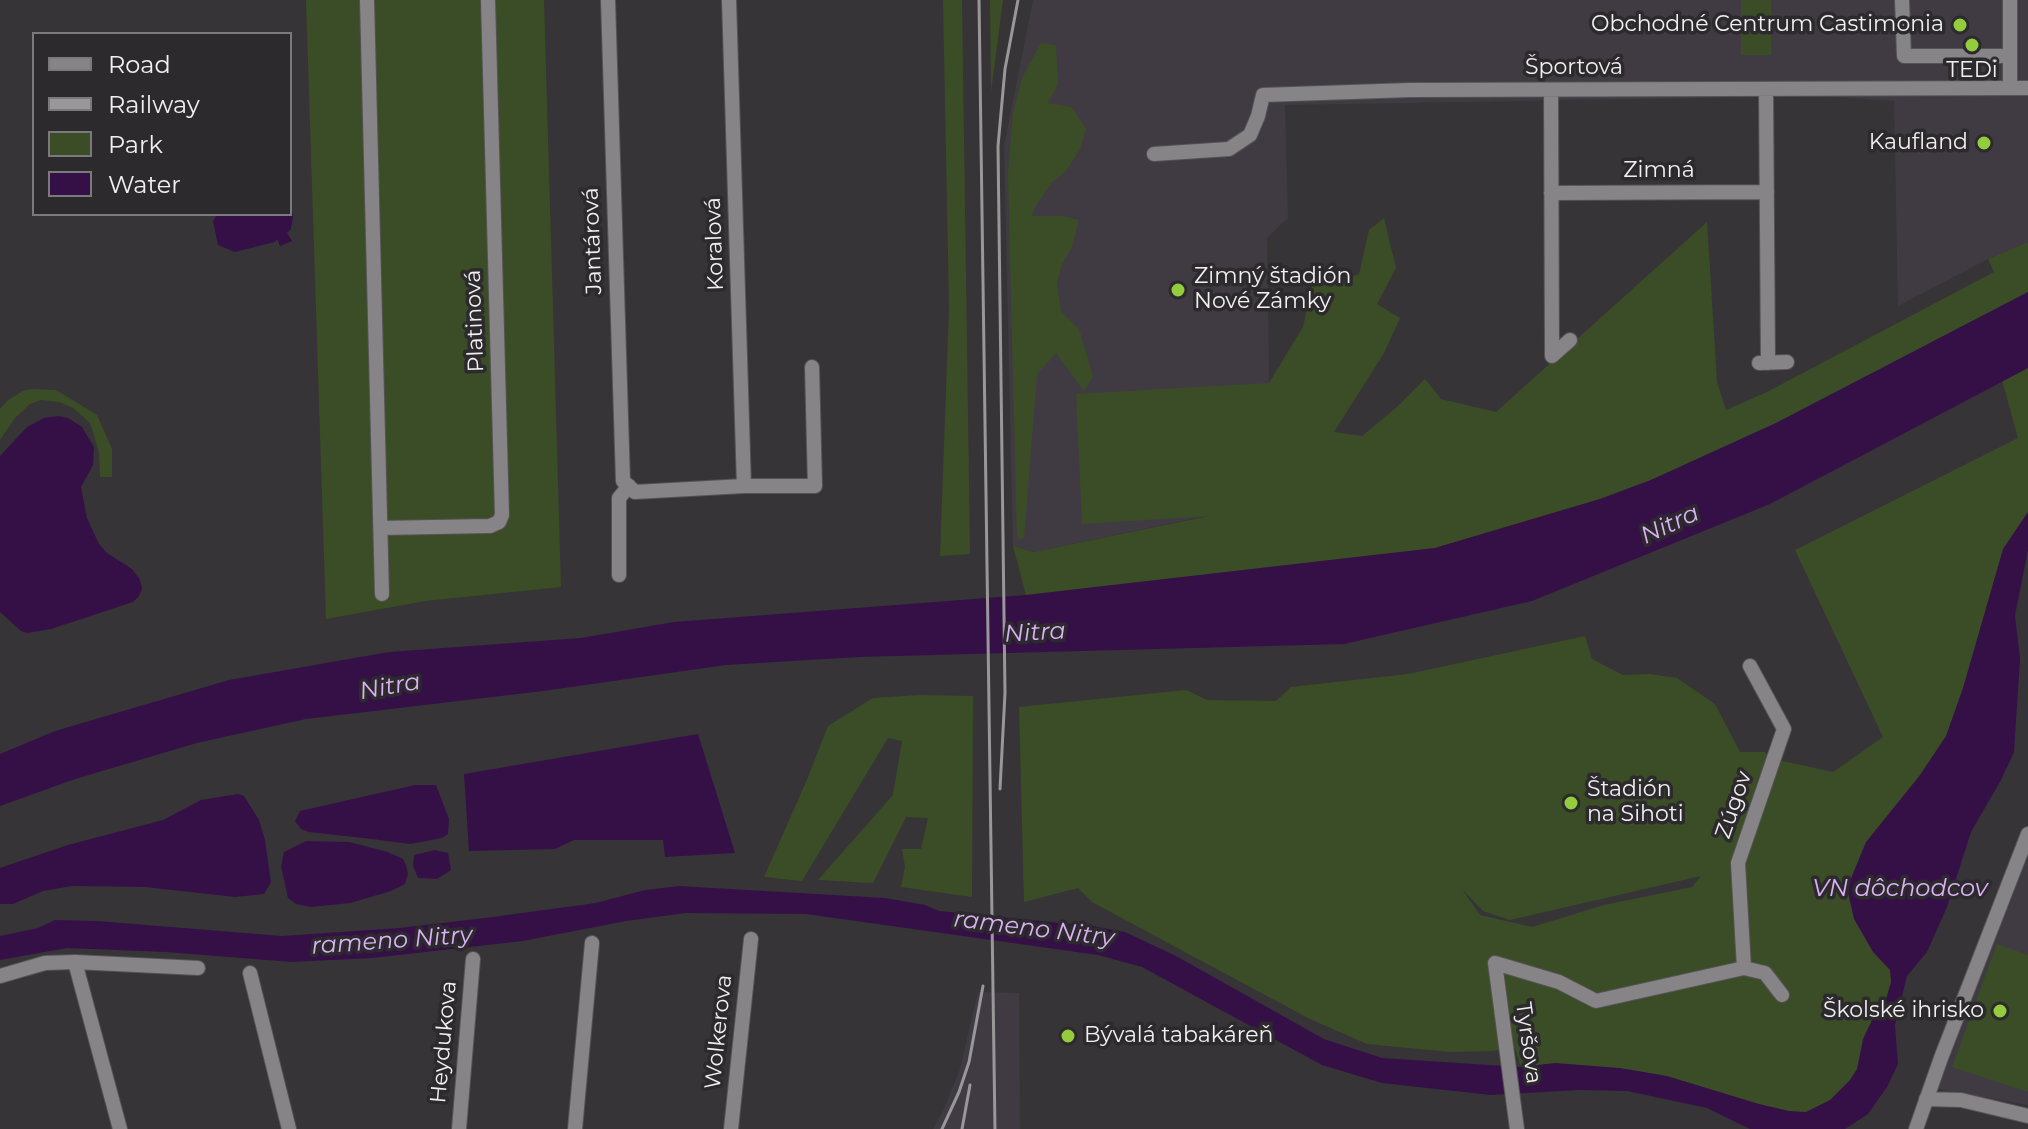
<!DOCTYPE html>
<html>
<head>
<meta charset="utf-8">
<style>
  body { margin:0 }
  #map { position:relative; width:2028px; height:1129px; overflow:hidden; background:#363437; font-family:Montserrat,sans-serif }
  canvas { display:block }
  .legend { position:absolute; left:32px; top:32px; width:260px; height:184px; box-sizing:border-box; background:#2c2a2d; border:2px solid #7b797c; margin:0; padding:10px 14px; list-style:none; font-size:24px; color:#f1eff2 }
  .legend li { display:flex; align-items:center; gap:16px; height:40px }
  .legend b { width:40px; border:2px solid #7b797c }
</style>
</head>
<body>
<div id="map">
<canvas width="2028" height="1129"></canvas>
<ul class="legend">
<li><b style="height:10px;background:#878488"></b>Road</li>
<li><b style="height:10px;background:#99979a"></b>Railway</li>
<li><b style="height:22px;background:#3b4d26"></b>Park</li>
<li><b style="height:22px;background:#351047"></b>Water</li>
</ul>
</div>
<script>
const ctx = document.querySelector('canvas').getContext('2d');
ctx.lineJoin = 'round';
function paint(path, color) { ctx.fillStyle = color; ctx.fill(path, 'evenodd'); }
const poly = rows => new Path2D(rows.map(r => 'M' + r).join(''));
function strokePath(path, color, width, dash) { ctx.strokeStyle = color; ctx.lineWidth = width; ctx.lineCap = dash ? 'butt' : 'round'; ctx.setLineDash(dash || []); ctx.stroke(path); }
function write(font, color, halo, rows, align = 'center') {
  ctx.font = font + ' Montserrat,sans-serif'; ctx.lineWidth = 7; ctx.setLineDash([]); ctx.textBaseline = 'middle'; ctx.strokeStyle = halo; ctx.fillStyle = color; for (const [text, x, y, turn = 0] of rows) {
    ctx.save(); ctx.translate(x, y); ctx.rotate((+turn || 0) * Math.PI / 180); ctx.textAlign = isNaN(turn) ? turn : align; if (halo) ctx.strokeText(text, 0, 0); ctx.fillText(text, 0, 0); ctx.restore();
  }
}
paint(poly([
  [1033,0,2028,0,2028,242,1988,259,1898,306,1894,101,1823,96,1285,105,1288,218,1267,238,1271,510,1201,517,1034,552,1013,546,1004,146],
  [2028,856,2028,1105,1938,1089,1996,939],
  [978,992,1019,993,1020,1129,933,1129,944,1109,960,1069]
]), '#403b43');
paint(poly([
  [306,0,544,0,561,587,425,601,326,619],
  [943,0,962,0,970,554,940,556,949,308],
  [990,0,1003,0,991,92],
  [1741,0,1771,0,1771,55,1741,55],
  [1041,43,1056,45,1058,84,1048,103,1072,107,1086,129,1080,149,1066,171,1051,183,1035,207,1032,216,1062,216,1079,220,1072,247,1062,264,1057,283,1061,312,1079,329,1093,376,1084,391,1056,353,1037,374,1024,538,1017,539,1008,175,1013,113,1022,78],
  [1384,218,1396,268,1377,304,1400,318,1384,353,1334,432,1362,436,1397,407,1425,379,1441,399,1496,412,1707,222,1717,382,1726,410,1767,392,1994,272,1988,259,2028,242,2028,292,1776,423,1651,480,1600,499,1435,548,1026,595,1013,546,1034,552,1209,516,1082,524,1076,394,1269,383,1303,327,1313,282,1327,269,1333,284,1359,274,1369,230],
  [2028,368,2028,526,1878,1046,1843,1101,1814,1118,1638,1083,1526,1083,1515,1048,1492,1051,1451,1052,1367,1044,1310,1019,1224,973,1092,902,1078,888,1024,902,1019,707,1186,690,1207,700,1276,701,1291,687,1408,674,1585,636,1592,659,1623,675,1650,674,1677,678,1715,704,1740,752,1765,752,1769,758,1833,772,1883,737,1795,550,2018,438,2002,380],
  [1701,876,1692,887,1604,905,1532,927,1480,915,1462,889,1483,911,1510,920],
  [32,389,56,390,97,415,112,449,112,477,100,477,99,452,90,423,73,408,59,402,41,400,30,404,15,418,0,440,0,409,8,400,23,391],
  [920,695,973,696,972,897,901,887,905,867,902,849,921,849,928,818,906,817,873,883,818,880,893,795,902,741,888,738,802,881,764,877,806,782,828,726,873,698],
  [1997,944,2028,955,2028,1092,1952,1067]
]), '#3b4d26');
paint(poly([
  [290,201,293,217,291,229,287,233,292,241,280,246,277,239,275,242,235,252,218,245,213,221,217,214,290,214],
  [2028,292,2028,368,1770,504,1532,601,1344,644,859,657,726,665,543,691,306,719,197,743,75,779,0,806,0,754,55,731,229,680,389,652,581,638,674,622,1026,595,1435,548,1600,499,1651,480,1776,423],
  [58,416,68,418,82,427,94,447,93,465,81,487,87,518,99,544,107,553,132,569,140,580,142,589,139,596,133,602,51,629,27,633,21,631,0,612,0,456,27,427,44,418],
  [2028,512,2028,550,2015,615,2020,659,2014,752,2001,780,1971,832,1947,907,1927,952,1907,976,1895,1025,1898,1064,1887,1087,1868,1114,1845,1129,1750,1129,1707,1108,1627,1091,1579,1090,1491,1095,1382,1083,1322,1065,1142,967,1098,955,806,914,686,913,626,921,523,941,372,958,292,962,166,952,67,948,0,960,0,936,38,928,55,920,97,921,282,936,400,928,485,918,596,903,645,890,679,886,885,898,925,905,939,911,1092,926,1125,932,1176,956,1324,1039,1382,1058,1520,1067,1555,1063,1620,1068,1667,1076,1759,1104,1789,1111,1806,1112,1830,1100,1850,1080,1857,1069,1863,1039,1872,1020,1880,1020,1891,982,1890,970,1873,952,1854,919,1847,888,1866,842,1920,775,1946,736,1963,688,2003,549],
  [698,734,735,853,665,857,663,840,574,840,555,849,469,851,464,774],
  [415,785,436,785,449,819,448,834,442,838,410,844,372,839,309,832,301,829,295,821,300,811],
  [238,794,244,796,259,820,265,840,271,882,264,894,235,897,145,887,72,886,43,891,13,904,0,904,0,868,68,845,163,820,201,800],
  [306,841,349,842,388,852,403,859,406,865,408,874,405,884,391,891,350,903,311,907,296,904,288,898,281,866,284,852],
  [435,850,448,853,451,870,437,879,418,878,413,866,414,855]
]), '#351047');
const minor = poly([
  [367,0,382,594],
  [608,0,623,481,635,492,744,486,815,486,812,367],
  [729,0,744,486],
  [1902,0,1904,56,2010,56],
  [2010,0,2010,88],
  [1551,90,1552,356,1570,340],
  [1766,90,1768,363],
  [1154,154,1229,149,1250,135,1258,116,1263,95,1410,90,2028,88],
  [1551,193,1767,192],
  [1759,363,1787,362],
  [381,528,490,526,499,522,502,515,488,0],
  [619,575,619,498,629,486],
  [75,962,120,1129],
  [1744,968,1738,863,1784,729,1750,666],
  [250,973,289,1129],
  [0,976,45,963,75,962,198,968],
  [1926,1099,1961,1100,2028,1116],
  [459,1129,473,959],
  [575,1129,592,943],
  [731,1129,751,939],
  [1517,1129,1495,963,1559,982,1596,1001,1744,968,1765,973,1782,995],
  [1916,1129,1941,1058,2028,834]
]);
strokePath(minor, '#545355', 16);
strokePath(minor, '#878488', 14);
strokePath(poly([
  [979,0,995,1129],
  [1000,789,1005,693,998,146,1005,69,1018,0],
  [942,1129,959,1092,969,1062,983,986],
  [962,1129,970,1085]
]), '#99979a', 3);
for (const [x, y, r, color] of [
  [1960,25,8,"#93cc3d"],
  [1972,45,8,"#93cc3d"],
  [1984,143,8,"#93cc3d"],
  [1178,290,8,"#93cc3d"],
  [1571,803,8,"#93cc3d"],
  [2000,1011,8,"#93cc3d"],
  [1068,1036,8,"#93cc3d"]
]) { const dot = new Path2D(); dot.arc(x, y, r, 0, 2 * Math.PI); ctx.fillStyle = color; ctx.fill(dot); strokePath(dot, '#2c2a2d', 3); }
write('22px', '#f1eff2', '#2c2a2d', [
  ["Obchodné Centrum Castimonia",1944,25],
  ["TEDi",1972,71,"center"],
  ["Kaufland",1968,143],
  ["Zimný štadión",1194,277,"left"],
  ["Nové Zámky",1194,302,"left"],
  ["Štadión",1587,790,"left"],
  ["na Sihoti",1587,815,"left"],
  ["Školské ihrisko",1984,1011],
  ["Bývalá tabakáreň",1084,1036,"left"]
], 'right');
write('22px', '#f1eff2', '#2c2a2d', [
  ["Športová",1574,68],
  ["Zimná",1659,171],
  ["Jantárová",593,241,-92],
  ["Koralová",715,244,-92],
  ["Platinová",475,321,-92],
  ["Zúgov",1734,805,-71],
  ["Wolkerova",719,1032,-84],
  ["Heydukova",444,1042,-85],
  ["Tyršova",1528,1043,82]
]);
write('italic 24px', '#dbb1f5', '#2c2a2d', [
  ["Nitra",1670,525,-25],
  ["Nitra",1035,633,-3],
  ["Nitra",390,687,-10],
  ["VN dôchodcov",1900,889],
  ["rameno Nitry",1034,929,7],
  ["rameno Nitry",392,941,-4]
]);
</script>
</body>
</html>
